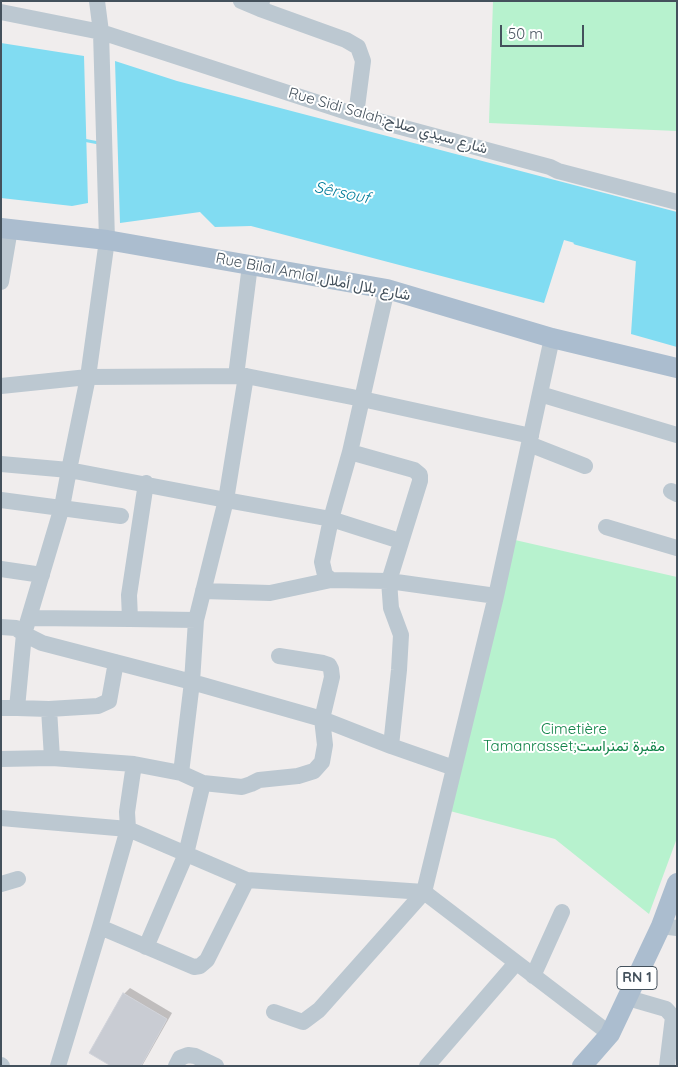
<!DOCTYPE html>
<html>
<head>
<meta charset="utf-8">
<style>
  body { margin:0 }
  #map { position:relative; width:678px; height:1067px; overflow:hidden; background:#f0eded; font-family:Quicksand,sans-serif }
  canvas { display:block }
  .frame { position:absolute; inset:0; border:2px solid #44515c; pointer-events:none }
  .scale { position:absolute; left:500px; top:25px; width:84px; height:22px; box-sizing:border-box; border:2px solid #44515c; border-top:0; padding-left:6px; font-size:15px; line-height:18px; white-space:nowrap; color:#44515c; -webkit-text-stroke:4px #fff; paint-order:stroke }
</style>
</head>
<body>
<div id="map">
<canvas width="678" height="1067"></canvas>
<div class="frame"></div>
<div class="scale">50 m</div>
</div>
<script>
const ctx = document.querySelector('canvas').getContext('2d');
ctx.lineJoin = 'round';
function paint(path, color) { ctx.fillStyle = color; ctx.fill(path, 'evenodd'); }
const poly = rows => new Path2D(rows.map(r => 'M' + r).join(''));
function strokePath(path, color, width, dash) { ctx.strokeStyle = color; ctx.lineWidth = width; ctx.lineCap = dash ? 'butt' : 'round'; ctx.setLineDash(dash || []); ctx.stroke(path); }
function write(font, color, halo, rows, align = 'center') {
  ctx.font = font + ' Quicksand,Vazirmatn,sans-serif'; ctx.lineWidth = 4; ctx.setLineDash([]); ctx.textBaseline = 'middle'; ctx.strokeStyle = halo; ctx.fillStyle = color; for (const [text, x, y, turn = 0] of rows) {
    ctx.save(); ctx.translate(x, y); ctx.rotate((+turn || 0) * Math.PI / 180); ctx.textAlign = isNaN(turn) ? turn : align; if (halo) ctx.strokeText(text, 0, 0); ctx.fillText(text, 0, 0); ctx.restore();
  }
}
paint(poly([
  [493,1,677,1,677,131,489,123],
  [515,540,677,577,677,838,649,914,555,839,450,811]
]), '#b7f2ce');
paint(poly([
  [1,43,84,56,88,203,72,206,1,198],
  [115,61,177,81,677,212,677,347,631,334,636,260,564,240,544,303,251,226,215,227,200,212,120,223]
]), '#81dcf2');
paint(poly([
  [130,988,172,1013,142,1066,113,1066,124,994]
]), '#0003');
strokePath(poly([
  [83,140,99,143],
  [575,243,637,260]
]), '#81dcf2', 3);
const building = poly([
  [123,993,167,1019,141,1066,111,1066,89,1053,123,993]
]);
paint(building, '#c9ccd3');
strokePath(building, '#d1d3da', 1);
strokePath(poly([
  [241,1,260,9,262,1],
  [260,9,346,40,358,47,363,61,356,115],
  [1,12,101,32,97,1],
  [1,282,10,229],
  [387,289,362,399,531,436],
  [552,338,496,596,424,892,610,1034],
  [236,376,250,265],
  [1,386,88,377,69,470,226,500,246,376],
  [540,394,677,435],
  [529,444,585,466],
  [350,452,414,470,420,475,420,481,389,581,391,608,401,635,399,670,391,746,454,768],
  [1,464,69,470,62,507,24,634,42,643,192,682,181,773],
  [146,483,129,595,130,619,196,620],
  [671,491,677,494],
  [1,500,121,516],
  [606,527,677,548],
  [400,541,331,519,322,562,325,575,331,580,389,581,496,596],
  [1,569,42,575],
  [203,591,270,593,331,580],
  [29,618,130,619],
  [1,627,16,628,24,634,17,708,1,708],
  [17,708,49,709,52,758,134,764,127,812,128,829,100,927,58,1066],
  [49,709,98,706,109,701,116,662],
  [391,746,322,719,192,682,196,620,226,500,331,519,350,452,362,399,246,376,88,377,107,240,101,32,356,115,550,167,558,171,677,202],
  [1,759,52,758],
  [134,764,181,773,203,783,186,854,146,947],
  [203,783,242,787,251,784,259,780,298,776,314,771,322,762,325,745,322,719,332,677,331,669,329,665,323,663,279,656],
  [1,818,128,829,247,880,424,892,319,1010,303,1022,274,1012],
  [1,884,18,879],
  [661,926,677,928],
  [100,927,194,967,200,966,207,960,247,880],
  [533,976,562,912],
  [628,998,666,1009,673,1017,667,1066],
  [1,1065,2,1066],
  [176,1066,180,1058,188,1055,195,1056,216,1066],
  [427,1066,516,963]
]), '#bcc8d1', 16);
strokePath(poly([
  [1,228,107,240,387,289,552,338,677,368],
  [582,1066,610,1034,661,926,677,883]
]), '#abbdcf', 20);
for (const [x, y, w] of [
  [637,978,40]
]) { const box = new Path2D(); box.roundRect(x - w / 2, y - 11.5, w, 23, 4); ctx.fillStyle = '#fff'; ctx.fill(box); strokePath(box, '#44515c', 1); }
write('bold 14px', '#44515c', null, [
  ["RN 1",637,978]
]);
write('15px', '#44515c', '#fff', [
  ["Rue Sidi Salah;شارع سيدي صلاح",388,121,16],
  ["Rue Bilal Amlal,شارع بلال أملال",313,277,11]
]);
write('15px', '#108348', '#fff', [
  ["Cimetière",574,729],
  ["Tamanrasset;مقبرة تمنراست",574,746]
]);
write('italic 16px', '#037c9a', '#fff', [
  ["Sêrsouf",342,193,12]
]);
</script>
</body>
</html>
